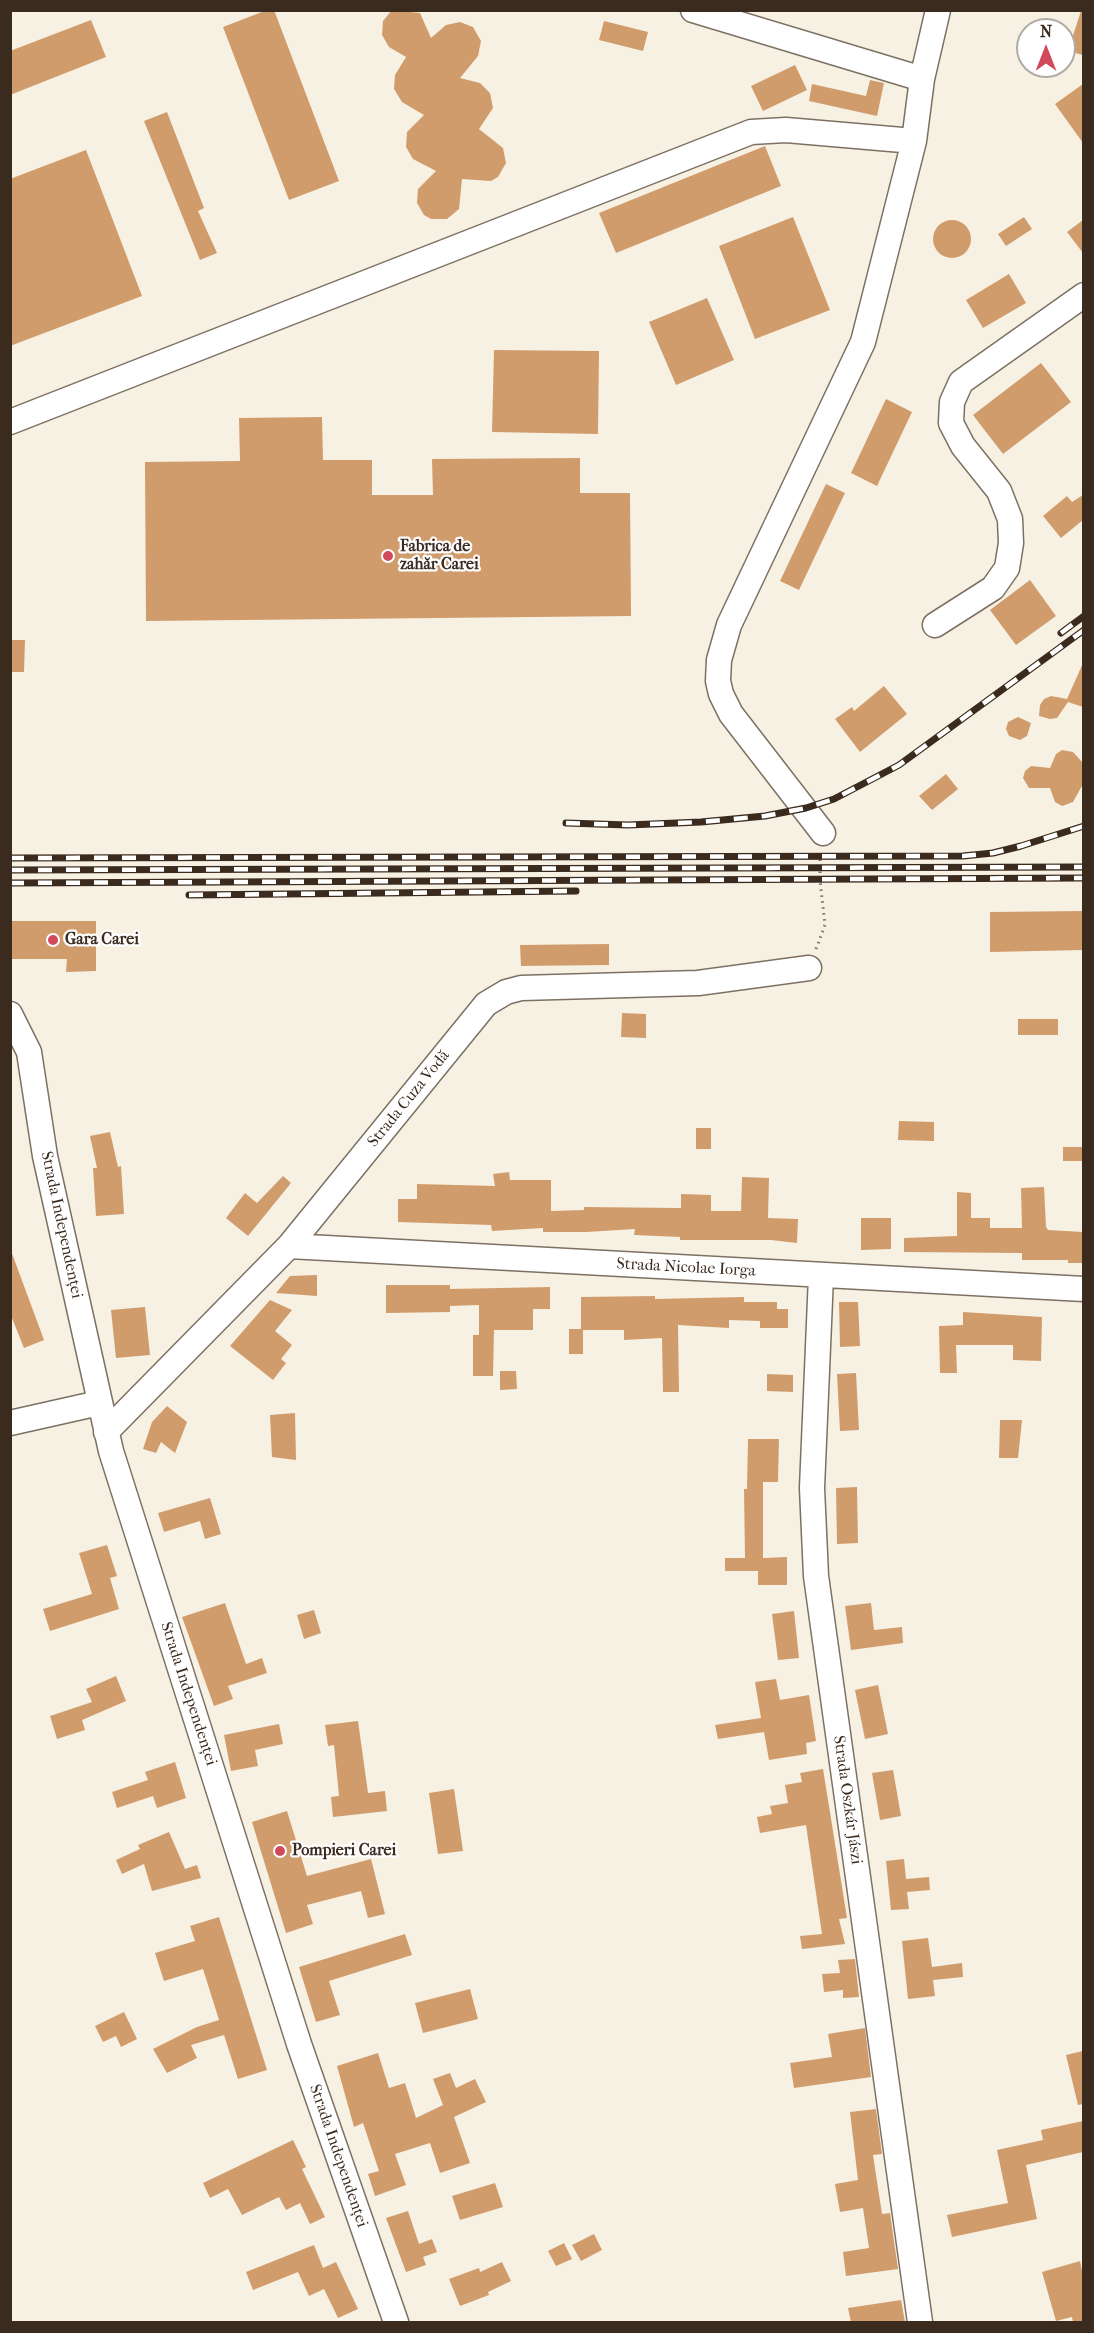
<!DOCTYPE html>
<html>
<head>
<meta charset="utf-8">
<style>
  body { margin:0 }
  #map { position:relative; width:1094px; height:2333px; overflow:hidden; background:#f7f1e3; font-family:"IM FELL French Canon",serif }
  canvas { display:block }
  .frame { position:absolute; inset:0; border:12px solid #3b2a1e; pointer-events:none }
  .north { position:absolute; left:1016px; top:18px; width:60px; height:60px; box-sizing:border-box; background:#fff; border:2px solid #b1aaa5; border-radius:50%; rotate:0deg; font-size:16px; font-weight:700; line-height:24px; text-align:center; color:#3b2a1e }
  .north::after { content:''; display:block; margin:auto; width:21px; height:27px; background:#d1495b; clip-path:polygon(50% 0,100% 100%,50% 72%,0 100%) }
</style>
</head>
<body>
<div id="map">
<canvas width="1094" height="2333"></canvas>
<div class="frame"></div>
<div class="north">N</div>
</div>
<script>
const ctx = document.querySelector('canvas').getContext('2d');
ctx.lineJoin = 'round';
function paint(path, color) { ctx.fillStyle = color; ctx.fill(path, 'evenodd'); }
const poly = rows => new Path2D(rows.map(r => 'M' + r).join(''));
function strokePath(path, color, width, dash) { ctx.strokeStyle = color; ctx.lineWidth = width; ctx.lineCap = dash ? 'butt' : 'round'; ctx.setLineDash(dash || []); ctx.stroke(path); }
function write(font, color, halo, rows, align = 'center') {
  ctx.font = font + ' "IM FELL French Canon",serif'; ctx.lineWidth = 4.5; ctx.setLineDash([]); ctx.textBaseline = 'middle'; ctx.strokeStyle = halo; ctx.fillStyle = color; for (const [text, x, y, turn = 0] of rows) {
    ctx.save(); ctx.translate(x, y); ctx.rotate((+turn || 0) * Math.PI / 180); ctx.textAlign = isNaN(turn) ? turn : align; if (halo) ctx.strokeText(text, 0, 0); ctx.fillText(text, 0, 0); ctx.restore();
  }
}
paint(poly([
  [267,10,274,10,339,181,289,200,223,27],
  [392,10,420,13,431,38,446,25,460,22,473,27,481,41,478,56,460,78,480,83,490,93,493,108,479,129,503,148,506,163,498,177,491,181,462,179,459,209,447,219,431,219,424,215,417,203,418,189,436,171,413,159,406,147,407,132,424,115,402,102,394,89,395,75,406,57,389,47,382,35,383,21],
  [1081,11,1083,12,1083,55,1068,51],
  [91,20,106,57,10,95,10,51],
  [604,21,648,32,643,51,599,40],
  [795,65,807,90,763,111,751,86],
  [870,80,884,83,877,116,809,101,812,84,866,96],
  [1083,84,1083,143,1055,104],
  [167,112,204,208,198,211,217,253,200,260,144,121],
  [765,146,781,186,616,253,599,213],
  [86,150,142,296,10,346,10,179],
  [793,217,830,310,755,339,719,246],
  [1024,217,1032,229,1006,246,998,234],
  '933 239a19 19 0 1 1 38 0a19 19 0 1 1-38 0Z',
  [1083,220,1083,253,1067,232],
  [1009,274,1026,303,983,328,966,300],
  [707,298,734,360,676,385,649,322],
  [494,350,599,351,598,434,492,432],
  [1041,363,1071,402,1003,454,973,415],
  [886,399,912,412,877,486,851,473],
  [322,417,323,460,372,460,372,495,433,495,432,459,580,458,580,493,630,493,631,616,146,621,145,462,240,461,239,418],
  [826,484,845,493,799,590,780,581],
  [1083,495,1083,520,1061,538,1043,516,1067,496,1072,502],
  [1030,580,1056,616,1016,645,990,610],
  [10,640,25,640,24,672,10,672],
  [1083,663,1083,707,1068,702,1057,718,1050,719,1039,716,1040,705,1044,699,1051,696,1067,699],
  [884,686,907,714,860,752,835,719,852,707,854,711],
  [1018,717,1031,723,1027,736,1020,740,1009,736,1006,729,1008,722],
  [1062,750,1073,752,1083,763,1083,784,1073,802,1062,806,1055,802,1050,788,1029,788,1023,778,1025,771,1031,766,1050,768,1056,754],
  [946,774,958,789,932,810,919,796],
  [1083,911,1083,950,990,952,990,912],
  [10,921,96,921,96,971,66,972,67,959,10,959],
  [609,944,609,965,521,966,520,945],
  [622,1013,646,1014,646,1038,621,1037],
  [1018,1019,1058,1019,1058,1035,1018,1035],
  [899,1121,934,1122,934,1141,898,1140],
  [696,1128,711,1128,711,1149,696,1149],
  [110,1132,118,1167,121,1166,124,1214,96,1216,93,1168,97,1168,90,1136],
  [1063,1147,1083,1147,1083,1161,1063,1161],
  [509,1172,510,1180,551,1180,551,1211,584,1210,584,1207,681,1208,681,1194,711,1195,711,1211,741,1211,742,1177,769,1178,768,1218,798,1219,797,1243,771,1240,680,1240,680,1237,634,1235,635,1229,586,1232,543,1232,543,1228,492,1231,491,1225,398,1222,398,1199,417,1199,417,1184,495,1186,493,1174],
  [283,1176,291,1183,248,1236,226,1218,245,1193,257,1203],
  [1044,1187,1046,1227,1048,1230,1083,1232,1083,1263,1068,1263,1068,1260,1022,1260,1022,1253,904,1252,904,1238,957,1236,957,1192,971,1193,971,1218,990,1218,990,1228,1022,1228,1021,1188],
  [861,1218,891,1218,891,1249,861,1250],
  [10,1248,44,1340,24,1348,10,1313],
  [317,1275,317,1296,276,1293,290,1276],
  [386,1285,450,1285,450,1289,550,1287,550,1309,533,1309,533,1330,494,1330,493,1376,473,1376,473,1335,479,1335,479,1305,450,1306,450,1312,386,1313],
  [655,1296,655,1299,744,1297,744,1302,777,1302,777,1309,788,1309,788,1328,760,1328,760,1321,729,1320,729,1328,678,1325,679,1392,663,1392,662,1338,624,1340,624,1330,583,1330,583,1354,569,1354,569,1329,581,1329,581,1297],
  [270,1300,292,1310,275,1331,292,1345,281,1359,286,1363,273,1380,230,1346],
  [839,1302,858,1302,860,1346,840,1347],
  [145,1307,150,1355,116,1358,111,1310],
  [963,1312,1042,1317,1041,1361,1013,1360,1013,1345,956,1345,957,1373,940,1373,939,1326,963,1325],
  [500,1371,516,1371,517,1389,500,1390],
  [856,1373,859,1430,840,1431,837,1374],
  [767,1374,793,1375,793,1392,767,1391],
  [167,1406,187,1422,175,1453,161,1442,156,1453,143,1449,152,1422],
  [295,1413,296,1460,272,1457,270,1415],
  [1000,1420,1022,1420,1018,1458,999,1458],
  [748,1439,779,1439,778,1482,763,1482,763,1558,787,1557,787,1585,758,1585,758,1571,725,1571,725,1558,745,1558,744,1489,747,1489],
  [857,1487,858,1543,837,1544,836,1488],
  [210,1498,221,1534,205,1539,200,1521,164,1532,158,1513],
  [107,1545,117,1576,110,1578,119,1609,50,1631,43,1609,92,1594,79,1553],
  [225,1603,246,1664,262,1658,267,1673,228,1686,233,1699,214,1706,182,1617],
  [871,1603,874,1630,902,1627,903,1643,851,1650,845,1606],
  [314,1610,321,1633,304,1639,297,1615],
  [794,1611,799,1658,778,1660,772,1614],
  [116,1676,126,1701,82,1720,85,1730,57,1739,50,1716,92,1702,86,1689],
  [776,1679,780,1700,809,1695,816,1741,806,1743,807,1754,769,1760,764,1732,718,1739,715,1725,761,1718,755,1682],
  [878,1685,888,1734,865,1739,855,1690],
  [358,1721,368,1793,385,1791,387,1811,333,1817,331,1797,339,1796,334,1745,328,1746,325,1725],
  [279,1724,283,1744,255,1750,258,1766,231,1771,224,1735],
  [175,1762,186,1798,157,1808,153,1796,117,1808,112,1792,148,1780,145,1772],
  [823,1769,847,1918,839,1919,845,1944,802,1949,800,1936,822,1934,806,1825,760,1833,757,1817,772,1814,770,1806,788,1803,785,1785,802,1782,800,1773],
  [893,1770,901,1816,880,1820,872,1773],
  [454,1789,463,1851,438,1854,429,1793],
  [287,1811,307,1876,371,1859,385,1914,368,1918,361,1891,307,1905,313,1924,286,1933,252,1822],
  [169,1832,185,1869,197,1865,201,1878,152,1891,144,1864,122,1874,116,1860,140,1849,138,1845],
  [904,1859,906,1879,929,1877,930,1890,907,1892,909,1909,891,1910,886,1861],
  [219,1917,267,2070,238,2079,224,2035,191,2045,197,2058,167,2073,153,2049,197,2027,219,2020,203,1969,164,1981,155,1953,195,1941,190,1926],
  [405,1934,412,1955,329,1981,340,2015,316,2022,299,1967],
  [928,1938,932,1967,962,1963,963,1977,933,1980,935,1996,908,1999,902,1941],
  [855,1959,859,1997,843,1998,843,1990,824,1992,822,1974,840,1973,838,1960],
  [470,1989,478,2019,423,2033,415,2003],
  [124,2012,137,2039,121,2047,116,2036,103,2042,95,2026],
  [865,2028,871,2077,794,2088,790,2063,832,2057,828,2034],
  [1083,2051,1083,2104,1078,2105,1066,2055],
  [378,2053,389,2088,405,2083,416,2118,443,2105,433,2079,450,2073,456,2088,475,2079,486,2102,454,2117,470,2163,440,2173,430,2143,395,2154,406,2185,375,2196,368,2174,379,2171,363,2123,354,2127,337,2066],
  [876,2109,882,2154,873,2155,882,2214,890,2213,898,2269,846,2276,843,2252,869,2248,863,2208,840,2212,835,2184,858,2180,850,2112],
  [1083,2121,1083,2152,1026,2165,1037,2219,952,2237,947,2215,1008,2203,997,2150,1043,2140,1041,2130],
  [293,2140,306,2167,302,2169,325,2217,310,2224,300,2203,286,2210,279,2197,242,2215,228,2189,210,2198,203,2183],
  [495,2183,503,2207,460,2220,452,2196],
  [408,2211,419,2244,432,2239,437,2252,423,2257,426,2265,406,2272,386,2218],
  [594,2234,602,2250,581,2261,572,2245],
  [564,2243,572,2259,556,2266,548,2251],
  [314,2245,323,2268,336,2262,358,2309,338,2318,324,2289,309,2296,298,2272,253,2290,246,2272],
  [1080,2261,1083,2275,1083,2322,1073,2322,1072,2317,1056,2321,1042,2272],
  [502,2262,511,2281,488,2292,489,2295,460,2306,449,2279,479,2268,480,2272],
  [901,2300,905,2322,851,2322,848,2308]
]), '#d19c6c');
const minor = poly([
  [693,10,922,79],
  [10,422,751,132,786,130,914,141],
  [935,625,993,588,1007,568,1011,543,1010,519,999,491,963,446,951,423,952,402,961,382,1084,295],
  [823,833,731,714,721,694,718,681,719,660,729,625,863,342,914,141,922,79,938,10],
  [10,1014,29,1052,45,1156,111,1451,299,2044,396,2322],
  [289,1246,1084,1289],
  [821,1276,812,1488,816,1576,920,2322],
  [10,1423,99,1403],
  [106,1432,289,1246,486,1004,506,992,521,988,698,983,809,968]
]);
strokePath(minor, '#7d7063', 27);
strokePath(poly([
  [816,949,825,925,820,880,820,853]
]), '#7d7063', 3, [1.5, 4.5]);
strokePath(minor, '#fff', 24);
const rail = poly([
  [1061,633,1084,616],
  [566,823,628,825,701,822,765,816,806,808,834,799,899,765,1084,630],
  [10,858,963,856,993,853,1021,846,1084,826],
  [10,870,1084,867],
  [10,883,1084,878],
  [189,895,576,891]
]);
strokePath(rail, '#3b2a1e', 7);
strokePath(rail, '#fff', 4.5, [14]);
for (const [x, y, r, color] of [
  [388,556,6,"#d1495b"],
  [53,940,6,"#d1495b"],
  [280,1851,6,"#d1495b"]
]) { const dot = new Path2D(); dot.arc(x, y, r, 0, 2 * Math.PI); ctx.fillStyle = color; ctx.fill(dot); strokePath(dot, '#fff', 2); }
write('bold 16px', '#3b2a1e', '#fff', [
  ["Fabrica de",400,547],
  ["zahăr Carei",400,565],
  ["Gara Carei",65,940],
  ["Pompieri Carei",292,1851]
], 'left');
write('16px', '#3b2a1e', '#fff', [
  ["Strada Cuza Vodă",409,1099,-51],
  ["Strada Independenței",61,1225,78],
  ["Strada Nicolae Iorga",686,1268,3],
  ["Strada Independenței",188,1694,72],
  ["Strada Oszkár Jászi",847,1800,82],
  ["Strada Independenței",338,2156,71]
]);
</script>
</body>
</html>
